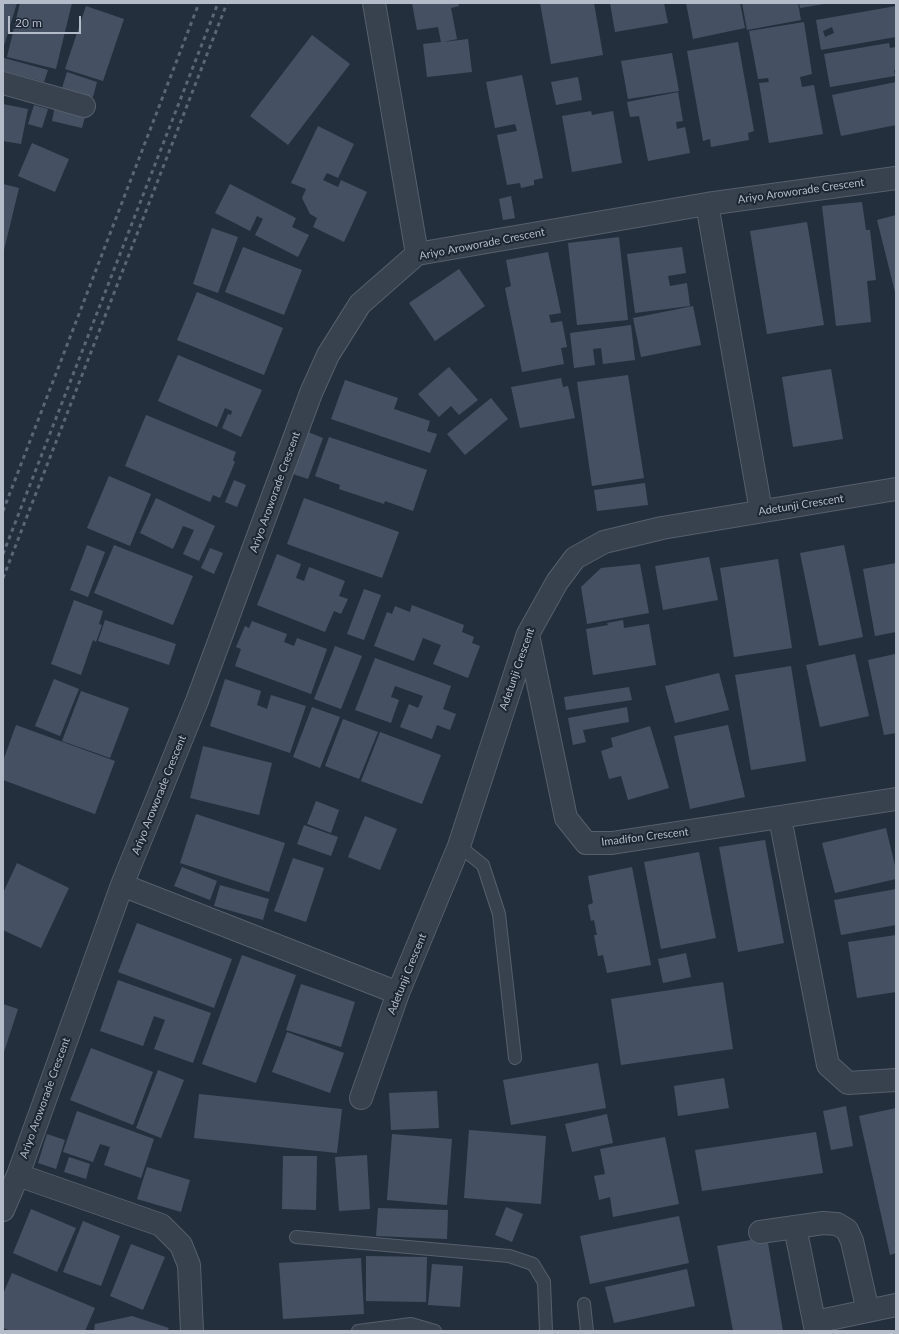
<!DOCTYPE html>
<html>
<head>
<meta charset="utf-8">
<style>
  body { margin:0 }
  #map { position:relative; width:899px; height:1334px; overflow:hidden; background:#242f3e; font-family:Lato,sans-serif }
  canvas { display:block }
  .frame { position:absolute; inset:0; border:4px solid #b4bcc9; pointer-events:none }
  .scale { position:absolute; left:8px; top:16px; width:73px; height:18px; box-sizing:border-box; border:2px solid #b4bcc9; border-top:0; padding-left:5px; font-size:12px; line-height:14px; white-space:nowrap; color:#b4bcc9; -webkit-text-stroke:3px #1d2633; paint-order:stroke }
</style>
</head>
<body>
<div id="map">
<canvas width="899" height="1334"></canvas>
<div class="frame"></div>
<div class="scale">20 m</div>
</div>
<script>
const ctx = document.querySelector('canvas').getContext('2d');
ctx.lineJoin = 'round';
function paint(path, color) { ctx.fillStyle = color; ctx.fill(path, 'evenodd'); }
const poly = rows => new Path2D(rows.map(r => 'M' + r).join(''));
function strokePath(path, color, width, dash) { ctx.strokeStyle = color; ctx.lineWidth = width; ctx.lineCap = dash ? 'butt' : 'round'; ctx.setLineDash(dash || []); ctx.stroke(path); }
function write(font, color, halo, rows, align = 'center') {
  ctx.font = font + ' Lato,sans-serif'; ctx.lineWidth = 4; ctx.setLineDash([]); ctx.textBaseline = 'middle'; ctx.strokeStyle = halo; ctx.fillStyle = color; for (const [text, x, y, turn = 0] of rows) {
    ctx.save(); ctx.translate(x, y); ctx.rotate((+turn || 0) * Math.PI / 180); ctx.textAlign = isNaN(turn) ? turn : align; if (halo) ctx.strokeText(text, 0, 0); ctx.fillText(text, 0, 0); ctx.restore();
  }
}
paint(poly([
  [3,3,17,3,3,49],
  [20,3,72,3,56,69,7,57],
  [412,3,458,3,459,6,451,8,457,39,443,42,468,39,472,72,427,77,423,44,441,42,438,27,417,30],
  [540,3,594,3,603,55,551,64],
  [610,3,664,3,668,23,615,32],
  [686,3,740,3,745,28,693,39],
  [742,3,798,3,801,20,747,30],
  [799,3,824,3,824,4,800,8],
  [86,6,124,19,103,81,65,69],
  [896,6,896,37,821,50,816,20],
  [832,27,834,33,825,37,823,31],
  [804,22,812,74,800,77,802,87,814,85,823,134,769,143,759,83,769,82,768,78,758,79,749,31],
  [312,35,350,64,288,145,250,116],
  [738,42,754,131,748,133,749,140,711,147,710,139,703,141,687,51],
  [889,43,890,48,896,47,896,70,894,70,895,76,830,87,824,54],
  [672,53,679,91,628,99,621,61],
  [4,58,48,70,44,82,3,71],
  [67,72,97,82,93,97,62,88],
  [522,75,543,178,534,180,534,185,521,188,520,183,507,185,497,135,517,131,515,124,495,128,486,82],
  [578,77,582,100,556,105,551,82],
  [896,82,896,125,841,136,832,95],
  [678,92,683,121,676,122,677,129,685,127,690,153,648,161,639,116,630,117,627,102],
  [3,104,28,109,21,144,3,141],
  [34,105,48,109,42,128,28,124],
  [55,106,86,113,82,128,52,121],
  [591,111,592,115,613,111,622,163,572,172,562,116],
  [318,126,354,144,338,178,327,173,323,180,338,187,341,180,367,192,344,242,313,227,317,218,310,214,302,198,306,189,291,183],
  [32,143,69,159,55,192,18,176],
  [3,184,19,188,4,250,3,250],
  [230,184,296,218,292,227,309,235,298,257,255,235,263,219,257,216,250,231,215,213],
  [511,196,515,218,503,220,499,199],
  [862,202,866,230,870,230,876,280,867,281,871,322,836,326,822,206],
  [896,215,896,292,895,292,877,220],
  [807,222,824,325,767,334,750,231],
  [212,228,238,237,218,293,193,284],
  [619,237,628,320,577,325,568,243],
  [243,247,302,270,284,315,225,292],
  [682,247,686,273,668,276,670,286,687,283,690,306,635,313,627,254],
  [548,252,561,313,549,315,551,323,562,321,567,347,561,348,564,364,522,372,505,288,511,286,506,260],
  [459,269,485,306,435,341,409,303],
  [197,292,283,328,264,375,177,340],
  [693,306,701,345,641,357,633,318],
  [631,325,635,360,603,364,601,348,593,349,595,365,574,368,570,333],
  [178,355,262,390,241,437,222,428,228,414,231,415,232,411,225,408,217,427,158,401],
  [449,367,478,400,459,415,451,406,439,417,418,394],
  [831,369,843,439,793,447,782,377],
  [628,375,644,478,592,486,577,382],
  [561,378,563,387,568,386,575,418,520,428,511,387],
  [345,380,398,398,394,409,430,421,427,431,437,434,430,453,331,419],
  [491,398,508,419,465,455,447,434],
  [146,415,236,452,233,460,235,462,220,498,213,495,210,502,125,466],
  [308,432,323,438,308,479,293,474],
  [329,437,427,470,413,511,385,501,384,504,339,489,340,485,315,476],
  [109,476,151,494,130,546,87,528],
  [234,480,246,485,237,507,225,502],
  [645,483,648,505,597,511,594,490],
  [156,498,215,526,199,561,183,554,194,530,183,526,173,549,140,533],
  [304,498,399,532,382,578,287,544],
  [87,545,105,552,88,597,70,590],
  [114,545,193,576,173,625,94,593],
  [844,545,863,637,819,646,800,553],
  [210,548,223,553,214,574,201,568],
  [277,554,301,564,296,578,304,581,309,567,345,581,339,596,348,599,341,614,334,611,325,632,257,605],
  [709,557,718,600,663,610,655,566],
  [778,559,792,648,734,657,720,568],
  [896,563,896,632,875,636,863,569],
  [640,564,649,613,587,624,581,587,601,568],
  [364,589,381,595,364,640,347,634],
  [74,600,103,611,99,624,102,625,96,642,93,640,81,675,51,664],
  [412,605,464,625,462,632,474,637,472,643,480,646,468,678,433,664,441,645,423,638,414,661,374,646,387,612,392,614,395,606,410,612],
  [105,620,176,644,169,665,98,641],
  [623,620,624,628,649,624,656,665,593,675,586,629,608,625,607,623],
  [252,621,287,634,284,642,294,646,297,638,327,649,311,694,235,666,241,649,236,647,245,626,249,628],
  [335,646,362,656,341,709,314,699],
  [855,654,869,716,820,727,806,665],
  [895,654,896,733,884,735,868,660],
  [375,658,451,686,443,709,456,714,450,730,437,725,432,739,400,727,409,704,418,708,423,696,395,686,391,697,399,700,391,723,355,710],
  [791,666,806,761,751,770,735,675],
  [719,673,729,710,675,723,665,686],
  [54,679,79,689,60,736,35,726],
  [225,679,261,691,257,705,267,709,271,695,306,706,290,753,210,726],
  [629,687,632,700,566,710,564,697],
  [81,691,129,708,110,758,62,741],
  [312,707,340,717,320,768,293,757],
  [627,707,629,722,583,730,586,742,573,745,568,718],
  [343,719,378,732,359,779,325,766],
  [16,725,115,761,95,814,3,780,3,761],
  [728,725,745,797,690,809,674,736],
  [650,726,669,788,628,800,621,776,609,779,601,751,613,747,611,738],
  [380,732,441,755,422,804,361,781],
  [203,746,272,763,259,815,190,798],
  [316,801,339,810,331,833,307,824],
  [196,814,285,843,269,892,180,863],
  [365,816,397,829,380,870,348,857],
  [304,825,338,837,331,856,297,844],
  [886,828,896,870,896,879,835,893,822,843],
  [765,840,784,943,738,952,719,847],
  [699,852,716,938,661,949,644,862],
  [293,858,324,868,306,922,274,911],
  [17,863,69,888,41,948,3,930,3,893],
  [182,867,217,881,210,900,174,886],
  [632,867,651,965,607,973,603,955,598,956,594,935,597,935,594,920,591,921,588,905,593,903,588,876],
  [220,885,269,899,263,920,214,906],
  [896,889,896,925,841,935,834,900],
  [137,923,232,959,214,1008,118,972],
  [896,935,896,992,857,998,848,942],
  [686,953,691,977,663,983,658,959],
  [242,955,296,975,256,1083,202,1064],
  [118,980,211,1013,193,1063,154,1049,165,1020,154,1016,143,1046,100,1031],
  [723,982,733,1049,621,1065,611,999],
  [301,984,355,1002,341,1047,286,1030],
  [3,1004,18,1009,3,1055],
  [287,1032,344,1053,330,1093,272,1072],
  [91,1048,153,1072,133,1125,70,1100],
  [598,1063,606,1108,511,1125,503,1080],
  [158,1070,184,1080,161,1138,136,1128],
  [724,1078,729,1108,678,1116,674,1086],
  [437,1091,439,1128,391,1130,389,1093],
  [199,1094,342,1109,337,1153,194,1138],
  [846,1106,853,1146,831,1150,823,1111],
  [896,1108,896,1253,890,1255,859,1116],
  [77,1111,154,1139,141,1178,104,1165,110,1147,100,1144,93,1162,63,1152],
  [607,1114,613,1143,572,1152,565,1124],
  [469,1130,546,1136,541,1204,464,1198],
  [816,1132,823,1173,702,1191,695,1150],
  [47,1134,65,1140,56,1169,38,1163],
  [392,1134,452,1139,447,1205,387,1200],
  [665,1137,679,1204,613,1217,610,1197,599,1200,594,1176,605,1174,600,1149],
  [367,1155,370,1209,339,1211,335,1157],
  [283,1156,317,1156,316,1210,282,1209],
  [69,1157,90,1164,86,1179,64,1172],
  [147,1167,190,1180,181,1212,137,1199],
  [506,1207,523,1214,512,1242,495,1235],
  [378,1208,448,1210,447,1239,376,1236],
  [31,1209,76,1228,57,1272,13,1253],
  [679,1216,689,1263,590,1284,580,1236],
  [83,1221,120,1236,101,1286,63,1272],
  [767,1237,783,1331,733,1331,717,1246],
  [131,1244,165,1257,143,1310,110,1296],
  [366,1256,427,1257,426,1302,366,1301],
  [361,1258,364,1314,283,1319,279,1263],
  [432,1264,463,1266,460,1307,428,1305],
  [687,1269,695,1306,614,1323,605,1287],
  [12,1273,95,1308,85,1331,11,1331,3,1328,3,1294],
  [132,1316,169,1328,167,1331,94,1331,95,1324]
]), '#455162');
const service = poly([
  [459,846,483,865,499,914,515,1058],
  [296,1237,509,1256,533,1264,544,1282,546,1331],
  [584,1304,587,1331],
  [358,1331,411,1324,435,1331]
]);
const minor = poly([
  [374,3,417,254],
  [3,83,84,106],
  [707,204,761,511],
  [528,635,566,818,586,843,612,843,896,799],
  [780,818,828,1065,848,1083,896,1080],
  [122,885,398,993],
  [361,1098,398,993,459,846,528,634,557,582,575,558,604,542,662,528,896,489],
  [18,1175,161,1225,181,1245,189,1265,192,1331],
  [3,1210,18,1175,122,885,197,701,311,393,328,355,360,304,417,254,707,204,896,178],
  [795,1227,816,1331],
  [760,1232,823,1223,837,1224,847,1230,852,1241,868,1311],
  [815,1322,896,1305]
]);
strokePath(service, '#565f6c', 14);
strokePath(minor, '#565f6c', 24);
strokePath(service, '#38414e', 12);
strokePath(minor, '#38414e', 22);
strokePath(poly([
  [3,511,199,3],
  [3,554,218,3],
  [3,578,227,3]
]), '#5a6575', 3, [4, 4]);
write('11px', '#b4bcc9', '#1d2633', [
  ["Ariyo Aroworade Crescent",801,191,-8],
  ["Ariyo Aroworade Crescent",482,244,-11],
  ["Ariyo Aroworade Crescent",275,492,-70],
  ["Adetunji Crescent",801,505,-9],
  ["Adetunji Crescent",517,669,-71],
  ["Ariyo Aroworade Crescent",159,795,-68],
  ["Imadifon Crescent",645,837,-7],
  ["Adetunji Crescent",407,974,-68],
  ["Ariyo Aroworade Crescent",45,1098,-70]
]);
</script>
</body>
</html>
